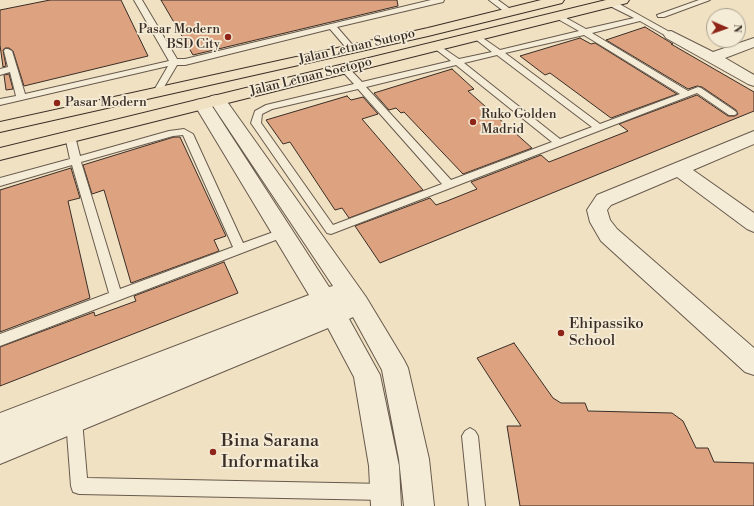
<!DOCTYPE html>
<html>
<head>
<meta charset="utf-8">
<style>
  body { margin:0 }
  #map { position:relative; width:754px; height:506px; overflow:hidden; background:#f0e1c2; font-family:"Libre Bodoni",serif }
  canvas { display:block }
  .north { position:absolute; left:706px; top:8px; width:40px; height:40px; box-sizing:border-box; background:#f5ecd7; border:1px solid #aaa090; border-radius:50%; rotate:92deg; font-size:11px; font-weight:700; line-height:16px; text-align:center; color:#392d26 }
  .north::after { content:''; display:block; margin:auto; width:14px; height:18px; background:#8f2418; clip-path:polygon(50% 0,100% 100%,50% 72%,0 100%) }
</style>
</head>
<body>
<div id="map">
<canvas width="754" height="506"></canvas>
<div class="north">N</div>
</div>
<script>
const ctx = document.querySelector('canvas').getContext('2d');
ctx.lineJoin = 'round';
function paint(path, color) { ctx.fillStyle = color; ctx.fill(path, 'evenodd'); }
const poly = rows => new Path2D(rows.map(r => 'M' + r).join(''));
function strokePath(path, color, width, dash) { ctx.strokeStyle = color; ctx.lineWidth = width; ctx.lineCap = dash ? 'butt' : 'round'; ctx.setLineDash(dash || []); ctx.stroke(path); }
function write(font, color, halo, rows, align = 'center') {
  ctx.font = font + ' "Libre Bodoni",serif'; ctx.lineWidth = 3.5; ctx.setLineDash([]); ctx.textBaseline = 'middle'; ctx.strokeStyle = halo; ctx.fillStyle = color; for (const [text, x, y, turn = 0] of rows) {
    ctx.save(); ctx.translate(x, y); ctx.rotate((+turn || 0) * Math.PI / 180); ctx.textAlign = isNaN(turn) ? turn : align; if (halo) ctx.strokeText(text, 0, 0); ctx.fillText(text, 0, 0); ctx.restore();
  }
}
const building = poly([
  [50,0,121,0,148,56,24,86,13,51,9,48,5,48,3,50,6,66,3,67,0,45,0,10,50,0],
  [161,0,397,0,398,6,193,55,161,0],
  [645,27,673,44,671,44,754,92,754,111,380,263,355,226,430,198,436,205,447,201,477,189,471,182,541,155,549,162,628,131,619,124,697,95,728,116,735,116,738,114,736,110,702,87,697,86,688,89,606,40,645,27],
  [580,38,591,44,595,43,677,94,611,118,550,73,545,75,520,56,580,38],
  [452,69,474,89,468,91,532,148,463,174,404,112,401,113,396,108,389,110,374,93,452,69],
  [9,74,13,89,6,90,4,75,9,74],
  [347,96,351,100,363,97,378,114,362,119,423,190,349,218,342,208,335,210,290,142,283,144,266,120,347,96],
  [174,137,180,137,226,236,214,240,219,251,131,283,104,190,92,194,83,165,174,137],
  [71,168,80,198,68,201,90,298,0,332,0,190,71,168],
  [224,262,238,293,0,386,0,347,94,312,95,316,136,301,134,296,224,262],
  [514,343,553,398,561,403,585,403,588,411,672,413,683,421,696,448,708,448,714,462,754,463,754,506,520,506,507,426,521,426,477,358,514,343]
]);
paint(building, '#dda380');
strokePath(building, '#392d26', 1);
const service = poly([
  [134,0,142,0,177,59,185,59,431,0,444,0,443,2,337,27,356,49,352,51,349,51,330,29,185,65,177,65,161,92,157,95,153,92,168,66,0,105,0,99,16,96,10,72,0,75,0,69,8,67,4,51,5,49,8,49,12,51,25,94,169,61,134,0],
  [489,0,498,0,513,11,509,13,506,13,489,0],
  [699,0,710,0,664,17,658,17,657,15,699,0],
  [608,1,614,1,675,35,671,37,668,37,640,21,592,33,688,91,698,87,701,88,735,111,737,113,735,115,729,115,697,93,331,234,327,233,251,123,255,111,266,105,354,84,341,70,340,68,341,66,347,66,362,82,451,61,434,48,434,44,437,44,459,59,492,52,474,38,474,34,477,34,500,50,579,31,556,18,556,14,559,14,586,29,634,18,608,5,608,1],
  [584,35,680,94,600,124,505,53,584,35],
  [497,55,592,127,560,139,464,63,497,55],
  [456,65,552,142,451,180,366,87,456,65],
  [358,89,442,184,333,225,261,123,262,114,272,109,358,89],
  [184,129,193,134,243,243,282,229,286,230,288,233,286,236,0,346,0,334,109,293,72,165,0,186,0,178,70,159,65,136,67,134,70,133,75,136,80,156,169,131,184,129],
  [183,135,233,247,120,289,81,162,173,136,183,135],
  [74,413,79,415,82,420,87,478,385,484,391,486,393,492,391,498,385,500,79,494,73,492,71,486,66,420,69,415,74,413],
  [470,428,475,431,478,436,485,506,469,506,462,436,465,431,470,428]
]);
const minor = poly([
  [671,31,713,52,754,38,754,47,725,58,754,75,754,86,748,84,666,38,664,35,666,32,671,31],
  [217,95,223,96,366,297,404,360,408,368,429,459,434,506,404,506,399,459,382,370,353,317,349,319,380,375,399,466,401,506,371,506,369,466,354,377,328,328,0,464,0,413,309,295,194,104,196,100,202,99,208,100,329,287,333,286,209,100,211,96,217,95],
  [754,131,754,144,693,170,754,213,754,232,747,229,677,177,611,205,607,210,610,220,617,229,754,348,754,375,745,372,601,241,590,222,587,210,597,195,754,131]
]);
const primary = poly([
  [541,0,564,0,562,3,428,36,0,132,0,122,428,28,541,0],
  [606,0,629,0,627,3,0,160,0,148,606,0]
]);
strokePath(service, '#675a4d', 2);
strokePath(minor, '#675a4d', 2);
strokePath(primary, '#392d26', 2);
paint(service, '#f5ecd7');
paint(minor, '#f5ecd7');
paint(primary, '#f0e1c2');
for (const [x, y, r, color] of [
  [228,37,4,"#8f2418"],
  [57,103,4,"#8f2418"],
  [473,122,4,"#8f2418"],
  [561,333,4,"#8f2418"],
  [213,452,4,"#8f2418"]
]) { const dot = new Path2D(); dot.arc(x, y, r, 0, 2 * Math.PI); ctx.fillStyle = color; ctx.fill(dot); strokePath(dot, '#f5ecd7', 1.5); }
write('13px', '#392d26', '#f5ecd7', [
  ["Pasar Modern",220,30,"right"],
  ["BSD City",220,45,"right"],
  ["Pasar Modern",65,103],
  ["Ruko Golden",481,115],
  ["Madrid",481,130]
], 'left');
write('13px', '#392d26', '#f5ecd7', [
  ["Jalan Letnan Sutopo",357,47,-13],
  ["Jalan Letnan Soetopo",311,77,-14]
]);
write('15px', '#392d26', '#f5ecd7', [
  ["Ehipassiko",569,324],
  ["School",569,341]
], 'left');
write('18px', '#392d26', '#f5ecd7', [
  ["Bina Sarana",221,442],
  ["Informatika",221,463]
], 'left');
</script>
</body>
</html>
